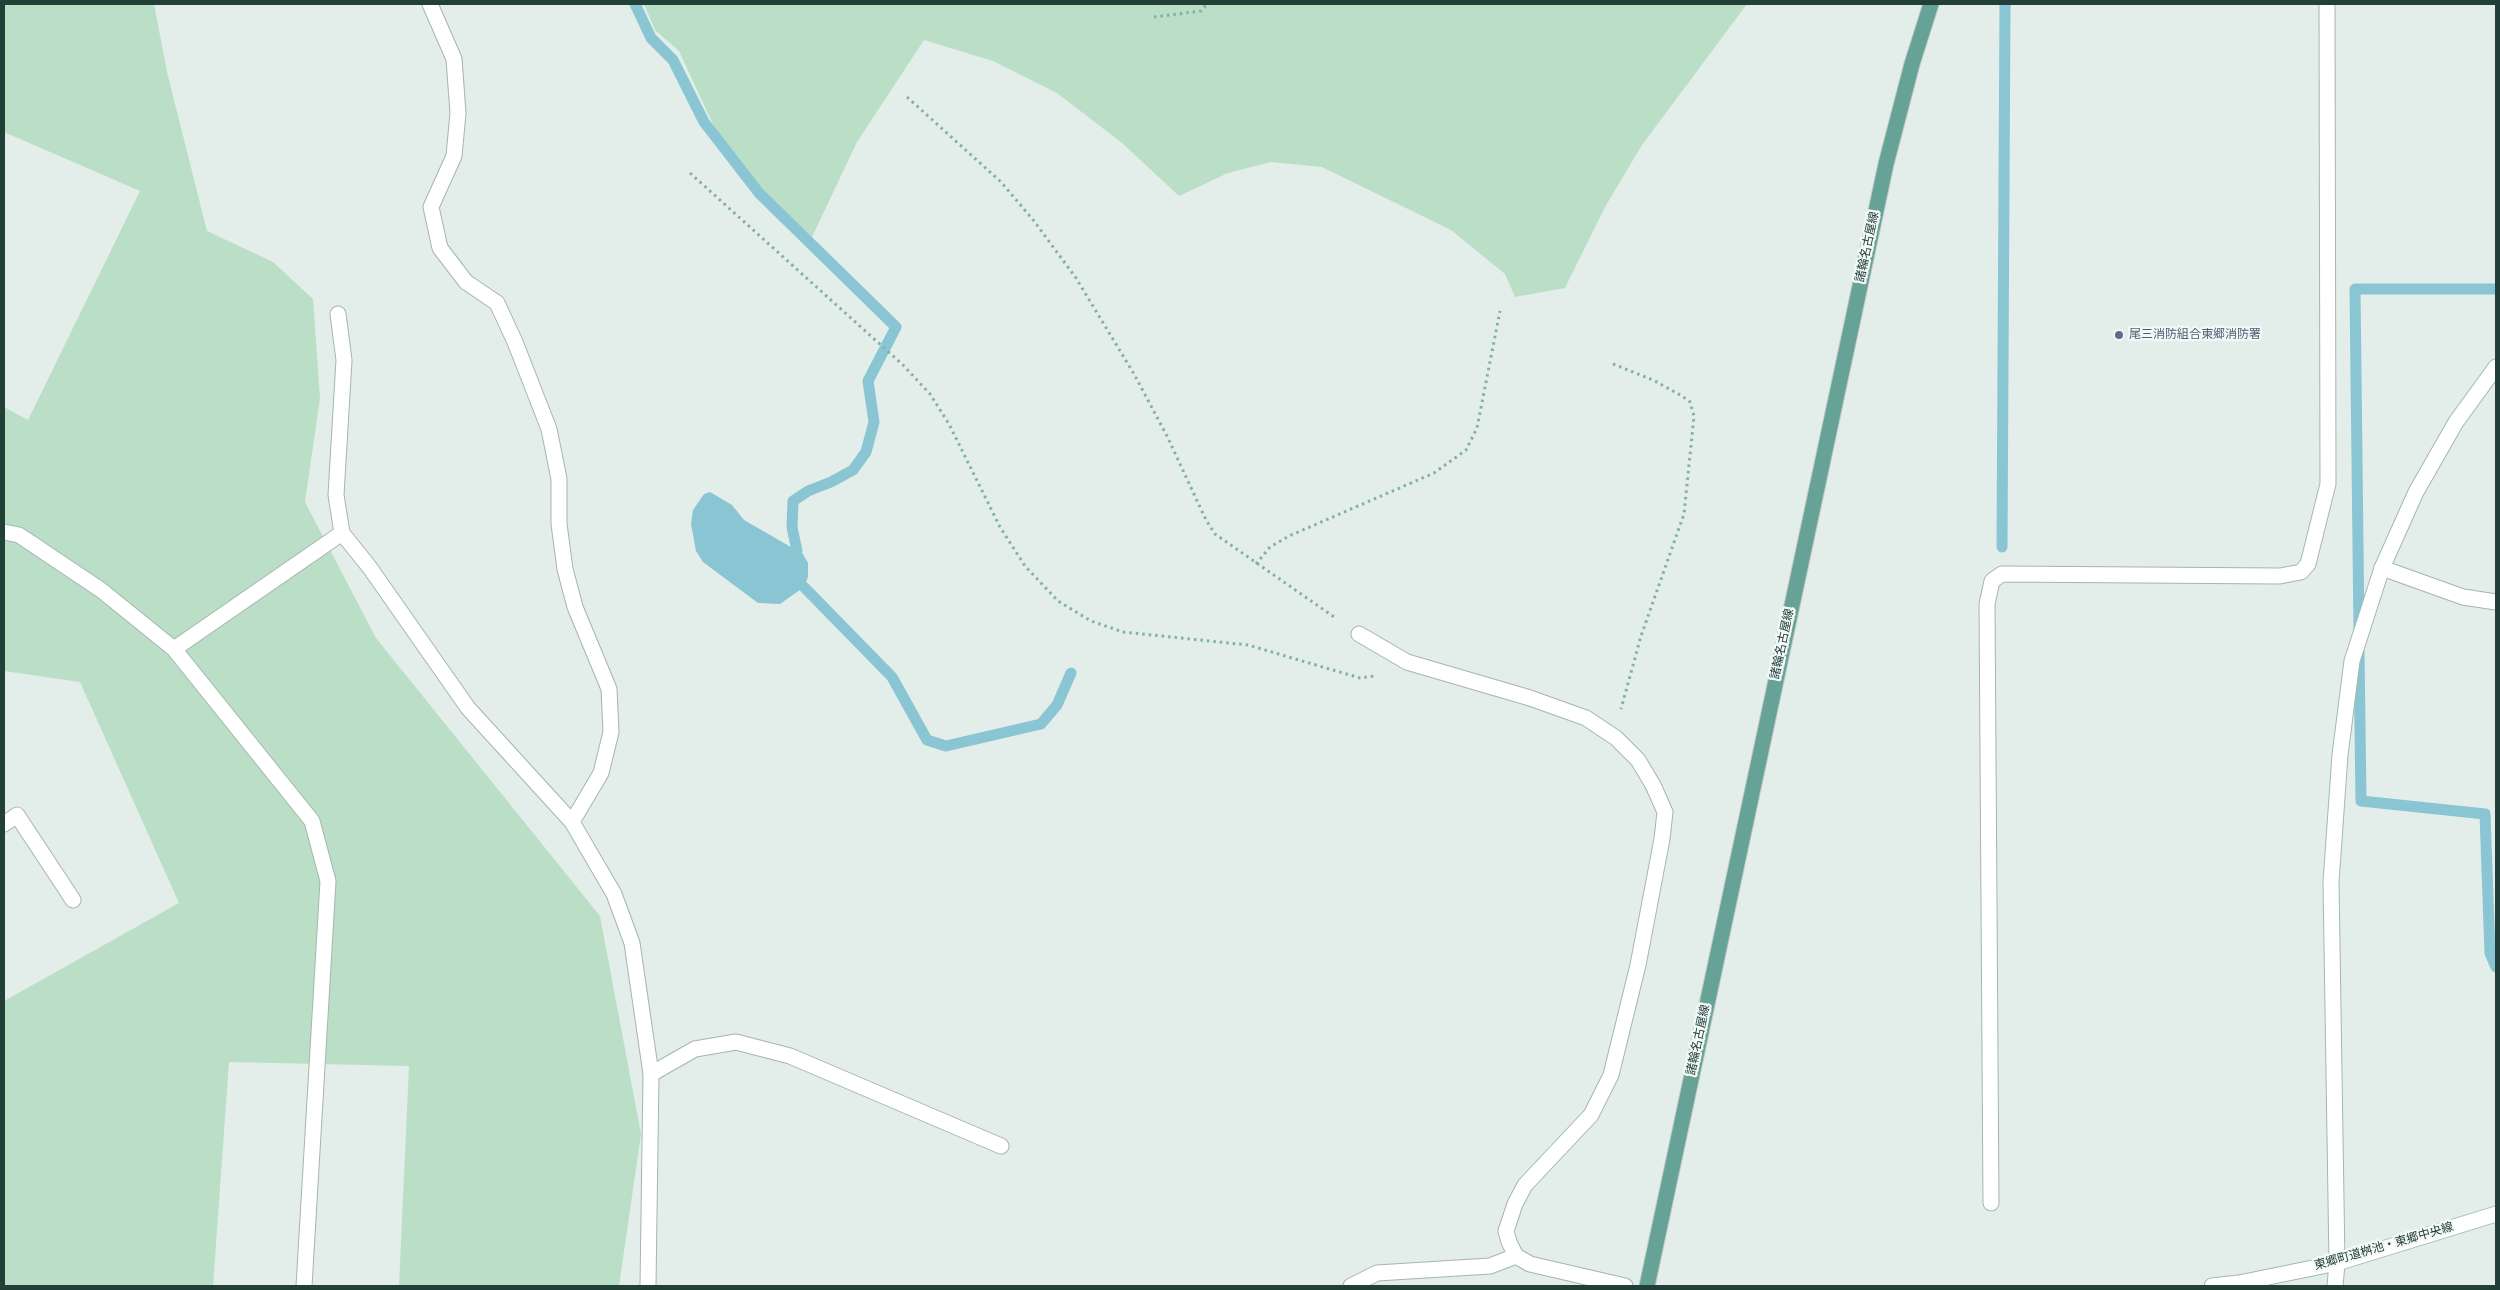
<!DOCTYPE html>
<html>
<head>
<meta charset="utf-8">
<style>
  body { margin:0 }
  #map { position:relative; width:2500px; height:1290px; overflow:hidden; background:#e3ede9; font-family:"Nunito Sans",sans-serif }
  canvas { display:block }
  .frame { position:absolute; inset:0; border:5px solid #223f38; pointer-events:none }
</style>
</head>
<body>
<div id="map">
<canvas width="2500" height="1290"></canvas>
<div class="frame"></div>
</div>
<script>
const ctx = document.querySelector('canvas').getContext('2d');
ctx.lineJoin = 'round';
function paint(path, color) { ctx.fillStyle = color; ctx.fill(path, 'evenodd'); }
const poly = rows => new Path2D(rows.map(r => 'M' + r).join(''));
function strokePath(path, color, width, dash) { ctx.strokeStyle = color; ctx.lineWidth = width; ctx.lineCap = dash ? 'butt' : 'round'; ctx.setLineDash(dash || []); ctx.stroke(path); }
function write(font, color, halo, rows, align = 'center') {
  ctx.font = font + ' "Nunito Sans","Noto Sans JP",sans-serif'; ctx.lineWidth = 4.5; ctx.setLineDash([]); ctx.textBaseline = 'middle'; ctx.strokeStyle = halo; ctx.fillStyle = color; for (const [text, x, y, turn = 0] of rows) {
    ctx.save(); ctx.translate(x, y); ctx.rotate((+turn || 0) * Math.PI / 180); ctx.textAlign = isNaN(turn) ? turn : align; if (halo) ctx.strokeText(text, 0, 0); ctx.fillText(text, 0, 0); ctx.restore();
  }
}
paint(poly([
  [4,4,154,4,167,72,207,231,273,262,313,299,320,398,305,502,376,638,600,916,641,1134,619,1286,399,1286,409,1066,229,1062,213,1286,4,1286,4,1001,179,903,80,682,4,671,4,407,28,420,140,191,4,132],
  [644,4,1747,4,1642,145,1605,207,1565,288,1515,297,1505,274,1451,230,1322,167,1271,162,1228,173,1179,196,1122,143,1057,93,993,61,924,40,857,142,812,237,758,185,716,131,679,51,655,30]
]), '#bbdfc6');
paint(poly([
  [710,492,732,505,744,520,803,554,808,563,808,577,804,587,780,604,758,603,703,562,696,551,691,524,693,510,704,494]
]), '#8ac5d3');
strokePath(poly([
  [635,4,651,38,673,60,704,122,759,193,896,327,868,381,874,422,866,452,853,470,831,482,808,491,793,501,792,527,797,551],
  [2002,547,2005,4],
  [804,587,892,677,927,740,946,746,1041,724,1057,705,1071,673],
  [2359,631,2355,289,2496,289],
  [2359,650,2361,801,2485,814,2490,953,2496,967]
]), '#8ac5d3', 11);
const lane = poly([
  [430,4,454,59,458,113,454,156,431,207,440,248,466,282,497,303,515,342,549,429,559,479,559,524,565,569,575,607,609,689,611,732,601,773,572,822],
  [338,314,344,360,336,495,342,533],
  [651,1074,695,1049,736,1042,790,1056,1001,1146]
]);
const street = poly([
  [4,532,19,535,101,590,174,649,312,821,328,881,304,1286],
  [2382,568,2463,597,2496,602],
  [1359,634,1407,662,1530,698,1586,718,1616,738,1638,760,1653,785,1665,812,1662,839,1638,965,1611,1075,1591,1115,1525,1185,1515,1204,1506,1231,1509,1242,1516,1256,1530,1264,1625,1286],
  [174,649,342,533,370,568,468,708,572,822,614,894,632,943,651,1074,648,1286],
  [4,824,17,815,73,900],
  [1991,1203,1987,604,1992,581,2002,574,2280,576,2301,572,2308,564,2328,484,2327,4],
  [1351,1286,1377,1273,1490,1266,1516,1256]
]);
const secondary = poly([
  [2212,1286,2239,1283,2337,1263,2496,1214],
  [2335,1286,2337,1263,2331,882,2340,755,2352,661,2382,568,2416,492,2456,422,2496,367]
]);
const primary = poly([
  [1647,1286,1886,164,1912,64,1931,4]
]);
strokePath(lane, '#a5b5b0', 17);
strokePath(street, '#a5b5b0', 17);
strokePath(secondary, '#a1b9b1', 17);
strokePath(primary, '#c1c9c7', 17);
strokePath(poly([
  [1154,17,1201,11,1207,4],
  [907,97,1001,182,1034,221,1076,278,1134,374,1167,436,1206,520,1215,534,1337,619],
  [690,173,903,365,930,394,949,424,1000,527,1025,566,1058,601,1091,621,1123,632,1248,645,1360,678,1375,676],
  [1613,364,1653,380,1682,396,1690,402,1694,416,1684,514,1641,636,1621,709],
  [1256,564,1270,547,1289,536,1434,473,1466,450,1477,428,1500,311]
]), '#82b1a4', 3, [2.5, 4]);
strokePath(lane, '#fff', 15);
strokePath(street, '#fff', 15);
strokePath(secondary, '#fff', 15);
strokePath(primary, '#66a396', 15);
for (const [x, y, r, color] of [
  [2119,335,5,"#5c6f8a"]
]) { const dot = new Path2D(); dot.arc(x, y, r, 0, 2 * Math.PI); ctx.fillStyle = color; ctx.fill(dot); strokePath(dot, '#f3f9f7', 2); }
write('12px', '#223f38', '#f3f9f7', [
  ["諸輪名古屋線",1868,247,-78],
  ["諸輪名古屋線",1783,644,-78],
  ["諸輪名古屋線",1699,1040,-78],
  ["東郷町道桝池・東郷中央線",2384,1247,-16]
]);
write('12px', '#4e5e75', '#f3f9f7', [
  ["尾三消防組合東郷消防署",2129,335]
], 'left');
</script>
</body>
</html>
